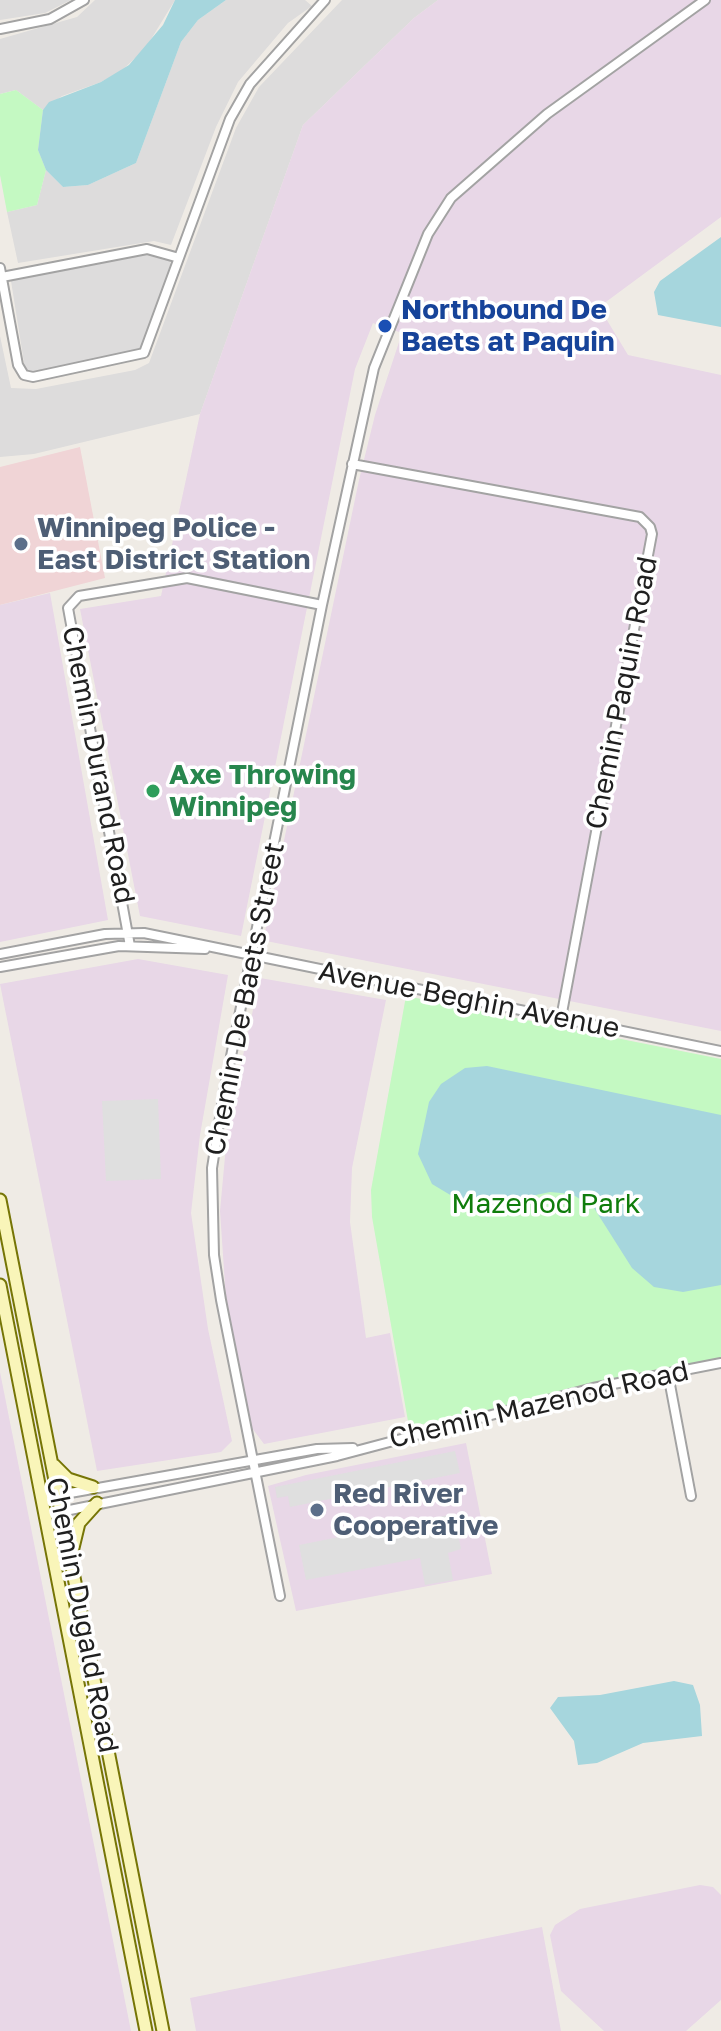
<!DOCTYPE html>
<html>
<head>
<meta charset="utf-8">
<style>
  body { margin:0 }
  canvas { display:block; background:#efebe5 }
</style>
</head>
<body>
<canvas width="721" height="2031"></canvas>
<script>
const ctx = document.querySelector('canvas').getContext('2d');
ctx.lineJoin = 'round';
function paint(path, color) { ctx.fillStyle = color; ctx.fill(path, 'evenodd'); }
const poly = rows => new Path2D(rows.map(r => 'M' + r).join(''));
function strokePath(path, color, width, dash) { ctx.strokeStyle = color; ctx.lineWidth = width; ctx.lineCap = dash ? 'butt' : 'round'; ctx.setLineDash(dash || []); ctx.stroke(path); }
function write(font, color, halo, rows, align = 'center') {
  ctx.font = font + ' "Golos Text",sans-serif'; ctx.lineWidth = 7; ctx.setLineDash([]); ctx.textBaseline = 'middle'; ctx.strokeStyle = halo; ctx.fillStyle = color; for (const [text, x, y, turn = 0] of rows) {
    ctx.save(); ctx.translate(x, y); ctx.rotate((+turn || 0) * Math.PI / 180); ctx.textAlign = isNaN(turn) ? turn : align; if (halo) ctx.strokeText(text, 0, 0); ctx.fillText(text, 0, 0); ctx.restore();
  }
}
paint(poly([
  [0,0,71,0,45,13,0,20],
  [95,0,175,0,145,49,120,72,101,82,62,96,43,110,16,90,0,94,0,39,77,17],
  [226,0,305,0,312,6,288,23,238,82,216,127,171,245,154,241,18,263,7,212,37,205,46,170,63,187,88,185,136,163,181,42,198,20],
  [342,0,438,0,414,18,303,125,200,414,34,454,0,457,0,336,11,388,36,389,135,370,149,363,236,128,259,87],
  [143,254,169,259,172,267,142,349,32,373,25,369,11,281]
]), '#dddcdc');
paint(poly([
  [80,447,105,578,0,605,0,467]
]), '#f0d4d6');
paint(poly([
  [438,0,721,0,721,217,599,307,628,355,721,375,721,1031,266,941,265,932,359,480,375,415,402,333,373,323,355,369,241,936,140,916,80,609,161,596,200,414,303,125,414,18],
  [50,593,108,920,0,942,0,605],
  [138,959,228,975,200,1135,191,1213,208,1329,232,1441,221,1452,97,1471,0,984],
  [260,978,386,1000,352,1168,350,1222,366,1338,390,1333,405,1417,264,1444,252,1428,226,1299,220,1211,228,1124],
  [0,1372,131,2031,0,2031],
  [466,1443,492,1574,296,1611,268,1486,306,1475],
  [700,1885,713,1887,721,1895,721,2000,686,2031,604,2031,561,1991,550,1935,555,1925,580,1909],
  [542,1927,561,2031,196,2031,190,1998]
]), '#e8d7e7');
paint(poly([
  [16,90,43,110,38,150,46,170,37,205,7,212,0,175,0,94],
  [406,996,721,1059,721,1362,409,1427,372,1217,371,1190]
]), '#c4f9c2');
paint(poly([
  [158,1099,161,1179,106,1181,102,1101],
  [455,1451,460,1473,290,1507,288,1496,277,1498,275,1487],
  [454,1514,461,1549,448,1553,453,1580,425,1585,420,1558,306,1580,299,1545]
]), '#dfdfdf');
paint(poly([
  [175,0,226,0,198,20,181,42,136,163,88,185,63,187,46,170,38,150,43,110,49,102,101,82,129,65,163,25],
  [721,237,721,327,658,315,654,292,660,281],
  [487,1066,721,1115,721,1285,683,1292,654,1287,632,1268,594,1208,572,1194,550,1192,489,1205,462,1202,432,1184,418,1154,429,1102,441,1084,465,1068],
  [674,1681,693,1685,700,1705,702,1736,643,1743,597,1763,578,1765,574,1741,550,1708,558,1697,600,1695]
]), '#a6d6dd');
const minor = poly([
  [0,29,50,19,84,0],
  [0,268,18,365,24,375,33,377,144,353,230,119,250,84,325,0],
  [2,277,147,249,179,258],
  [352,464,640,517,650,527,652,534,561,1018],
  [130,946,68,608,79,596,187,578,322,605],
  [0,954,105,934,144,933,721,1051],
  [0,967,119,946,205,949],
  [668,1374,691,1496],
  [42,1498,317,1449,353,1448],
  [45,1515,337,1456,593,1388,721,1363],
  [280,1596,221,1300,214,1255,212,1168,225,1086,322,605,374,368,428,234,451,198,547,114,705,0]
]);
const secondary = poly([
  [0,1200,163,2031],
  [0,1285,146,2031],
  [54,1465,68,1479,93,1487],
  [72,1552,79,1523,97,1503]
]);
strokePath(minor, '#a3a3a3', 12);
strokePath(secondary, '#767506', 15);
strokePath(minor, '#fff', 8);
strokePath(secondary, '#f9f5b9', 11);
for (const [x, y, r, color] of [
  [385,326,8,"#1a4fb4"],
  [21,544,8,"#5c6f8a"],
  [153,791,8,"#2e9e5b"],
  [317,1510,8,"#5c6f8a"]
]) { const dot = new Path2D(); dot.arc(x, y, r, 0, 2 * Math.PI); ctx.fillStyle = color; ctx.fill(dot); strokePath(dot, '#fff', 3); }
write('bold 28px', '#164399', '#fff', [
  ["Northbound De",401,310],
  ["Baets at Paquin",401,342]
], 'left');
write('bold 28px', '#4e5e75', '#fff', [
  ["Winnipeg Police -",37,528],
  ["East District Station",37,560],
  ["Red River",333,1494],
  ["Cooperative",333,1526]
], 'left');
write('28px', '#1f1f1f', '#fff', [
  ["Chemin Paquin Road",622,693,-79],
  ["Chemin Durand Road",98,765,79],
  ["Chemin De Baets Street",245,999,-79],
  ["Avenue Beghin Avenue",469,1000,11],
  ["Chemin Mazenod Road",539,1405,-13],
  ["Chemin Dugald Road",82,1615,79]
]);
write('bold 28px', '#27864d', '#fff', [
  ["Axe Throwing",169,775],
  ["Winnipeg",169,807]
], 'left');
write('28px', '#107d0c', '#fff', [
  ["Mazenod Park",546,1204]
]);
</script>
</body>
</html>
